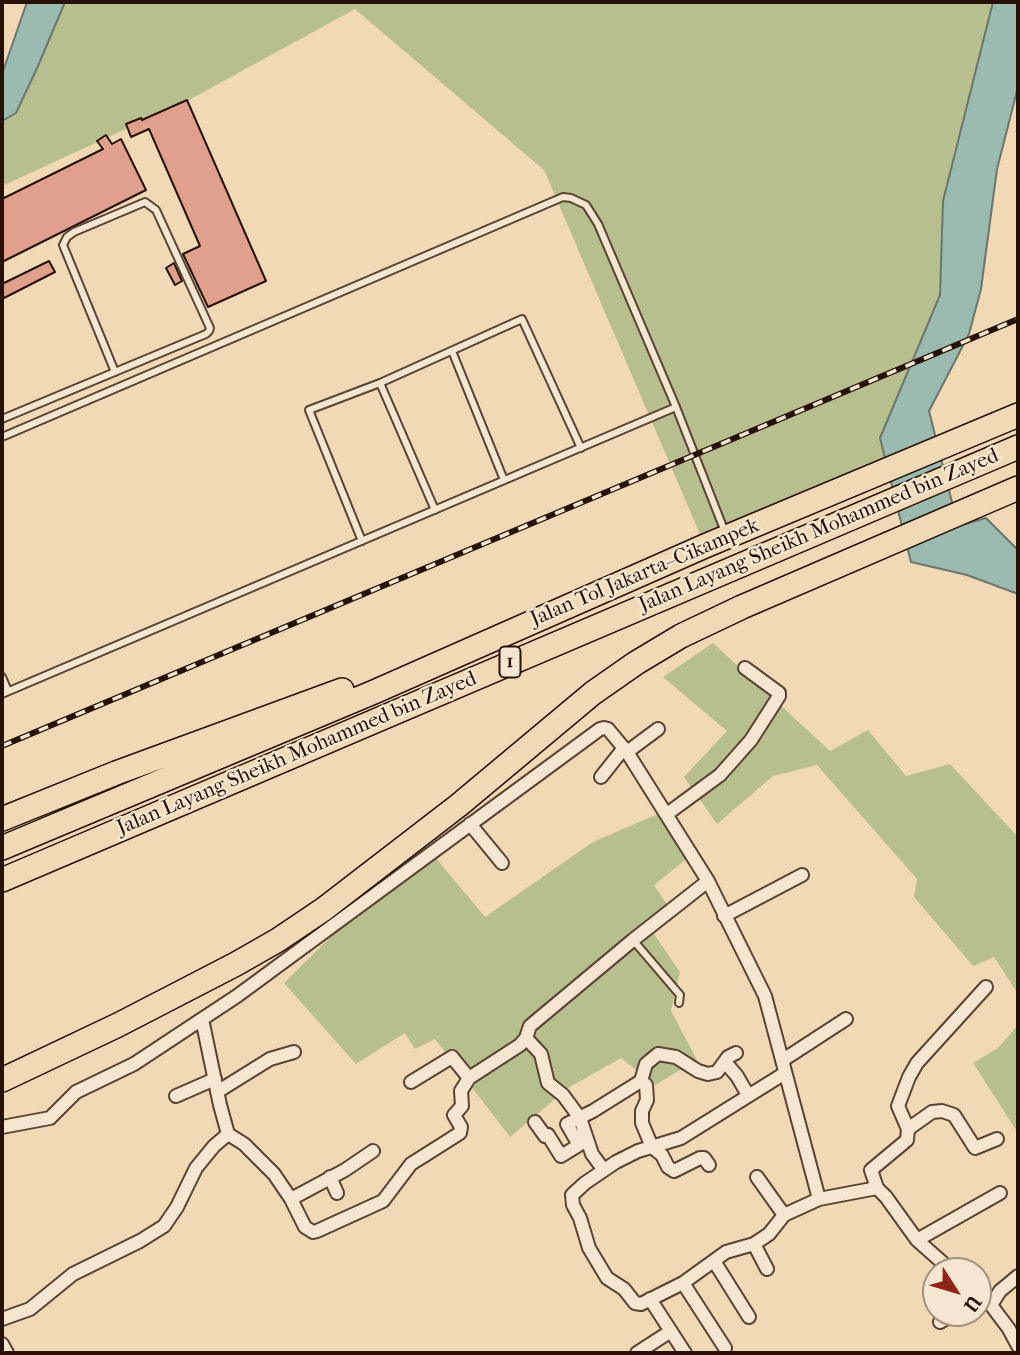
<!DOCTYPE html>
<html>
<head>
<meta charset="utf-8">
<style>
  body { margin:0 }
  #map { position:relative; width:1020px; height:1355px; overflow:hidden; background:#f1d9b5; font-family:"IM FELL French Canon",serif }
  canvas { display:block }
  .frame { position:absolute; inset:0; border:4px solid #271106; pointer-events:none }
  .north { position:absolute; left:922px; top:1257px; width:70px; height:70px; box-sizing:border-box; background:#f6e6cf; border:2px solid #a3917f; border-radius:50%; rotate:127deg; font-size:19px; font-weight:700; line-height:28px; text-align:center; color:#271106 }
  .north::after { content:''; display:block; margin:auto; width:24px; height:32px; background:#8f2418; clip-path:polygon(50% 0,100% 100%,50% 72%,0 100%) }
</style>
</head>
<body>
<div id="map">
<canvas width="1020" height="1355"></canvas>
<div class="frame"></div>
<div class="north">U</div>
</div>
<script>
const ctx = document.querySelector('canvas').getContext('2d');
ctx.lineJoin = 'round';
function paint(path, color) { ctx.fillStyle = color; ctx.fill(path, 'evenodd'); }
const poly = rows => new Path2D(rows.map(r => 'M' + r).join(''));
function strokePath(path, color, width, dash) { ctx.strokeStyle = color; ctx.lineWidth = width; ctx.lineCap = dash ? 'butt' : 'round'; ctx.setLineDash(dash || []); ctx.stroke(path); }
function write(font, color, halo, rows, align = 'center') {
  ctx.font = font + ' "IM FELL French Canon",serif'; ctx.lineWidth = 5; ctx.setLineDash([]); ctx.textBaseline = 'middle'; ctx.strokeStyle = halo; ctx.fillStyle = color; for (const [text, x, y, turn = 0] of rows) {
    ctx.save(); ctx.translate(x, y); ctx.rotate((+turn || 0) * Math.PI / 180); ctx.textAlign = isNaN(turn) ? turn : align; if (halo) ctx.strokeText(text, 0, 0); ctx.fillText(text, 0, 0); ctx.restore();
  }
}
paint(poly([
  [65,2,993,2,943,201,940,295,880,438,888,470,705,546,544,170,355,9,189,100,2,186,2,121,16,113,38,66],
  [713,643,830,751,868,730,906,776,950,764,1018,837,1018,994,994,957,973,966,914,897,917,879,817,765,773,776,717,824,684,777,727,731,663,677],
  [660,813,689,857,654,885,672,912,654,934,680,972,671,1011,697,1060,655,1085,621,1058,568,1088,510,1137,435,1039,415,1049,405,1033,356,1064,284,983,424,844,485,917,593,842],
  [1018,1025,1018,1133,973,1063,998,1048]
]), '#b8bf8e');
const water = poly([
  [27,2,65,2,38,66,16,113,2,121,2,74,27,2],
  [993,2,1018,2,1018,87,997,169,981,289,969,334,929,411,958,526,986,518,1018,550,1018,594,967,575,911,562,880,438,940,295,943,201,993,2]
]);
paint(water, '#9bbab0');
strokePath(water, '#6d766c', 2);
const building = poly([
  [187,100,266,281,208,307,183,254,200,246,149,129,131,137,126,124,141,118,142,120,187,100],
  [106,135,112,144,121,139,146,190,2,262,2,199,103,149,97,141,106,135],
  [49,261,55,272,2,299,2,284,49,261],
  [174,263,182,281,175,285,166,268,174,263]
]);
paint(building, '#dfa18b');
strokePath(building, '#271106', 2);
const lane = poly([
  [452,351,504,480],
  [380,383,435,510],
  [2,419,206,334,209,331,210,328,156,210,145,202,74,232,67,237,63,245,115,372],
  [2,437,563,197,571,198,586,205,598,224,676,407,725,532],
  [362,541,309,410,380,383,522,319,581,448],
  [2,677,8,691],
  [2,694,676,407],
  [633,940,680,995,679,1003]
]);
const street = poly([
  [627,752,658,729],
  [601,777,624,748],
  [667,814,720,775,751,740,779,696,779,693,745,668],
  [470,824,502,863],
  [724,916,802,875],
  [202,1019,220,1105,228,1134,244,1144,274,1174,291,1199,305,1227,313,1232,317,1231,383,1201,411,1164,460,1133,461,1127,454,1115,462,1106,461,1091,469,1078,520,1045,526,1038,530,1026,633,940,708,881],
  [526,1038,541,1054,548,1083,563,1095,580,1118,592,1154,603,1169],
  [783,1060,846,1019],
  [725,1062,737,1076,748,1095],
  [785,1073,681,1138,638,1151,616,1162,585,1183,572,1195,573,1205,580,1218,589,1248,607,1278,624,1289,635,1303,641,1304,683,1283,726,1252,754,1244,769,1234,784,1215,819,1199,877,1188,886,1197,917,1240,952,1271],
  [641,1081,646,1064,658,1054,676,1057,698,1071,708,1074,717,1072,728,1057,736,1053],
  [411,1082,452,1057,469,1078],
  [217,1092,270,1059,294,1052],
  [176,1096,215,1079],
  [535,1122,545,1136,548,1135,561,1156,579,1145,567,1124,593,1111,641,1081,646,1085,647,1100,642,1111,642,1123,652,1147,662,1155,668,1167,674,1171,700,1158,704,1158,709,1165],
  [2,1127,50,1118,76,1092,134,1064,237,996,600,729,604,728,608,729,627,752,708,881,765,996,819,1199],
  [908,1129,932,1112,942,1111,954,1115,975,1148,997,1139],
  [330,1177,337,1193],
  [757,1177,784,1215],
  [877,1188,871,1170,907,1140,908,1129,898,1106,909,1077,917,1063,986,987],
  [291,1199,345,1170,373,1151],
  [917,1240,1000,1193],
  [754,1244,767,1269],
  [714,1261,749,1317],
  [683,1283,725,1348],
  [978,1293,991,1305,1009,1329,1018,1346],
  [650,1299,685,1353],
  [991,1305,1000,1291,1018,1276],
  [2,1319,30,1309,73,1274,140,1241,164,1226,177,1207,196,1168,214,1146,228,1134],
  [940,1322,956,1313],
  [2,1344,7,1353],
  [637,1353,671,1331]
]);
const highway = poly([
  [2,819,116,773,342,690],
  [2,848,374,692,705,546,1018,415],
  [2,880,1018,447],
  [2,1080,118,1025,236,964,278,940,324,909,459,805,593,693,636,663,681,636,742,607,1018,488]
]);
strokePath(lane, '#5a4332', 10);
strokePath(street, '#5a4332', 16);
strokePath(highway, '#271106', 26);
strokePath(lane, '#f6e6cf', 6);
strokePath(street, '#f6e6cf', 12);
strokePath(highway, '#f1d9b5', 23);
const rail = poly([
  [2,746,1018,319]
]);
strokePath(rail, '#271106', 6);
strokePath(rail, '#f6e6cf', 3.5, [10]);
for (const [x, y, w] of [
  [510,662,21]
]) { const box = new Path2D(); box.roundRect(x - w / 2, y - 15.5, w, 31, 5); ctx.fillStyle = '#f6e6cf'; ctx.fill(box); strokePath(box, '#271106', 2); }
write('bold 19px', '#271106', null, [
  ["1",510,662]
]);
write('21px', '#271106', '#f6e6cf', [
  ["Jalan Layang Sheikh Mohammed bin Zayed",819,531,-23],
  ["Jalan Tol Jakarta–Cikampek",645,573,-23],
  ["Jalan Layang Sheikh Mohammed bin Zayed",297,754,-23]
]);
</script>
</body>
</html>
